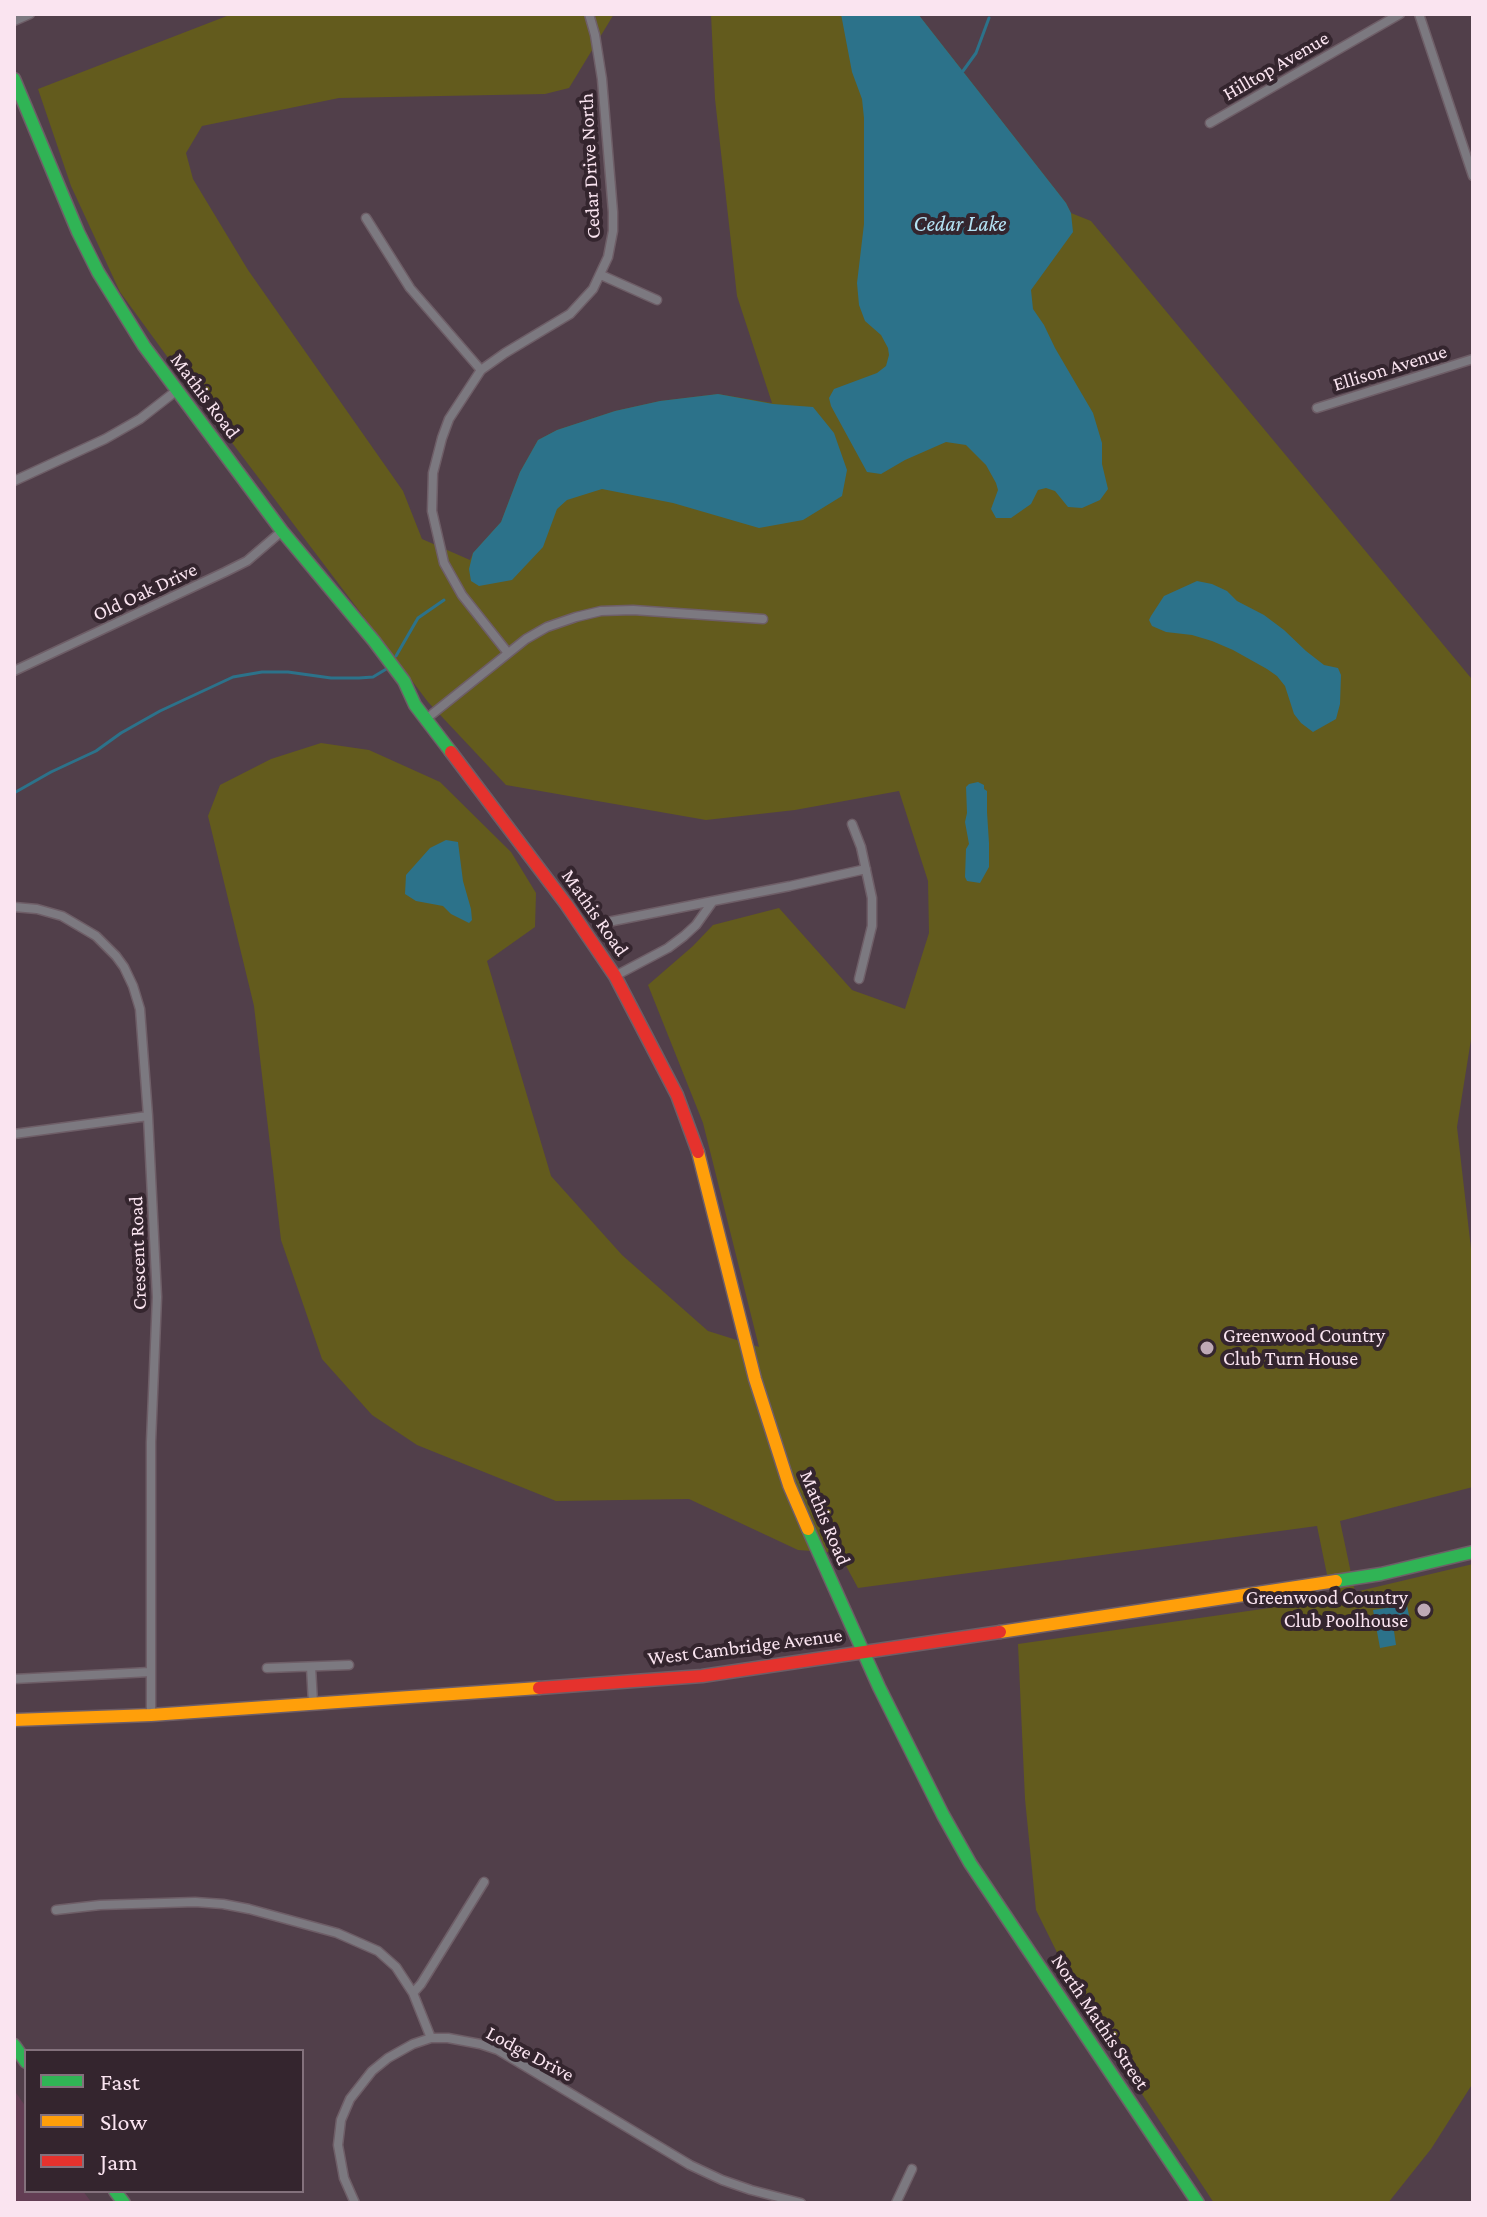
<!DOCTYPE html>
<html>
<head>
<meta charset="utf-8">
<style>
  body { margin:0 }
  #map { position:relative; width:1487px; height:2217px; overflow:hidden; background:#513f4a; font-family:"Crimson Pro",serif }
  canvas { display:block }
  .frame { position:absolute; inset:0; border:16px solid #fae4f0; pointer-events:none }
  .legend { position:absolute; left:24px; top:2049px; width:280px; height:144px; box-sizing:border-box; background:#34252e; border:2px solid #83717c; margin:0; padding:10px 14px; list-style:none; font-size:24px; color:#fae4f0 }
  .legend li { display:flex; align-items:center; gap:16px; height:40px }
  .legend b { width:40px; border:2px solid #83717c }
</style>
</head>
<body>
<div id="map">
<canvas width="1487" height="2217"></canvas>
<div class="frame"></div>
<ul class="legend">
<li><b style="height:10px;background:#30b455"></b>Fast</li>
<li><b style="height:10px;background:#ff9f0a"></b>Slow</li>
<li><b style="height:10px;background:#e5322d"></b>Jam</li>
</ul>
</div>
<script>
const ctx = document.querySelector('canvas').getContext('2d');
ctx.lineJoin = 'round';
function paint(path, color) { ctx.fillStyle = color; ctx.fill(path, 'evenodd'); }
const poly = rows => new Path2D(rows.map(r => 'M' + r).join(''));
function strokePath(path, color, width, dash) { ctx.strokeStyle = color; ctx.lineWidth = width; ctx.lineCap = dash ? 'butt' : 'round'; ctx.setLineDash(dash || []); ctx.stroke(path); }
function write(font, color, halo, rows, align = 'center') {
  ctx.font = font + ' "Crimson Pro",serif'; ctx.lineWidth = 8; ctx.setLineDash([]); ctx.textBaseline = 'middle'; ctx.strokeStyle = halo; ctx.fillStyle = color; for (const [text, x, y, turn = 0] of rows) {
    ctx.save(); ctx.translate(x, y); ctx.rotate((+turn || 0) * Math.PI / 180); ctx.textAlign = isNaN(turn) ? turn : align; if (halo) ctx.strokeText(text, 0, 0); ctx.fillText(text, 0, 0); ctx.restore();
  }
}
paint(poly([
  [14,2090,26,2107,26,2191,83,2191,92,2203,14,2203]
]), '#633e54');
paint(poly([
  [232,14,614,14,569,88,545,94,339,98,202,126,186,153,193,179,248,270,403,491,422,539,470,560,473,553,501,522,520,472,538,440,557,430,615,411,660,401,718,394,772,403,737,296,715,99,711,14,918,14,1066,203,1071,213,1091,221,1471,678,1473,684,1473,793,1471,805,1473,825,1473,1027,1457,1127,1473,1266,1473,1487,1340,1521,1355,1592,1473,1564,1473,2083,1431,2149,1388,2203,1214,2203,1083,2005,1036,1910,1025,1799,1018,1644,1332,1599,1317,1526,858,1588,839,1553,798,1550,689,1499,556,1501,417,1445,372,1415,322,1359,281,1240,254,1006,208,816,220,785,271,759,321,743,369,750,440,782,511,852,536,893,535,927,487,961,551,1176,622,1255,708,1331,759,1347,703,1123,648,985,693,946,713,925,779,908,852,990,905,1009,929,933,928,881,899,791,795,810,706,820,506,785,428,702,177,370,120,292,71,186,38,89]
]), '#635b1d');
paint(poly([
  [841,14,918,14,1066,203,1071,213,1073,232,1031,290,1033,309,1044,325,1055,348,1093,413,1102,443,1102,464,1108,489,1100,500,1082,508,1068,507,1055,491,1046,488,1038,490,1031,504,1011,518,996,518,991,509,998,490,996,483,986,465,966,445,946,442,905,460,881,474,867,472,831,406,829,398,834,389,877,373,886,366,889,355,888,348,881,335,865,321,859,305,857,283,864,224,864,118,862,99,852,72],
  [718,394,773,404,813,407,834,433,847,470,842,496,803,520,759,528,673,503,602,489,567,500,557,509,543,547,512,580,479,586,471,581,469,569,473,553,501,522,520,472,538,440,557,430,615,411,660,401],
  [1197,581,1212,584,1227,591,1237,601,1264,615,1284,630,1306,651,1324,665,1338,668,1341,675,1340,704,1336,719,1313,732,1301,723,1294,714,1285,686,1277,676,1267,669,1233,650,1212,641,1192,635,1166,632,1152,626,1149,620,1151,616,1164,596],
  [978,782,984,785,984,789,987,791,987,812,989,843,989,867,980,883,967,881,965,877,966,849,969,844,965,822,967,813,966,787,969,784],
  [446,840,458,842,463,881,471,909,472,920,469,923,451,914,443,906,416,901,405,894,406,875,430,848],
  [1407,1605,1410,1621,1393,1624,1396,1645,1380,1648,1373,1610]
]), '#2c728a');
strokePath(poly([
  [963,71,976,53,989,18],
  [396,656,418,618,444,600],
  [14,793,51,772,96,751,121,733,160,711,233,677,262,672,288,672,331,678,359,678,373,677,388,668]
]), '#2c728a', 3);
const street = poly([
  [1419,14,1473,176],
  [14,21,30,14],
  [1210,123,1400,14],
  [366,218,410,288,481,370],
  [601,275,657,300],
  [1317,408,1473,359],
  [14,481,105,439,140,419,176,391],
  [508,653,462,595,444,563,432,511,433,473,442,438,449,419,481,370,505,353,570,314,593,289,608,257,613,231,613,212,602,79,595,35,589,14],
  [14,671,225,572,247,561,282,531],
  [426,719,526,639,547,627,576,617,601,611,633,610,763,619],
  [852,824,861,847,872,898,872,926,859,979],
  [14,907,37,909,62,916,96,936,116,956,124,967,133,986,140,1009,148,1116,157,1297,151,1442,151,1715],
  [608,922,713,901],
  [615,976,668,948,684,936,696,925,713,901,790,886,866,869],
  [14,1134,148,1116],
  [311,1667,313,1703],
  [267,1668,349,1665],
  [14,1679,150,1672],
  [56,1910,100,1905,195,1902,223,1904,249,1909,337,1933,378,1951,396,1967,413,1993,431,2038],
  [413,1993,421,1984,484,1882],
  [355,2203,344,2178,338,2145,341,2120,350,2099,372,2071,388,2058,413,2044,431,2038,448,2038,480,2044,498,2050,690,2165,722,2180,751,2190,801,2203],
  [896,2203,912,2169]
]);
const fast = poly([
  [14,79,78,232,98,272,144,346,282,531,374,641,404,681,415,705,451,752],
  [808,1529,879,1687,943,1815,970,1863,1198,2203],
  [1336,1581,1381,1574,1473,1552],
  [14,2045,26,2062],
  [115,2191,124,2203]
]);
const slow = poly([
  [698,1152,755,1379,789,1485,808,1529],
  [1000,1632,1336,1581],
  [14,1720,151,1715,539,1688]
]);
const jam = poly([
  [451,752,566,904,615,976,677,1095,698,1152],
  [539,1688,702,1676,1000,1632]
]);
strokePath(street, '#6e5e67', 11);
strokePath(fast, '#6e5e67', 15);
strokePath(slow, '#6e5e67', 15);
strokePath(jam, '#6e5e67', 15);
strokePath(street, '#7c7980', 8);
strokePath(fast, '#30b455', 12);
strokePath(slow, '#ff9f0a', 12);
strokePath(jam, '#e5322d', 12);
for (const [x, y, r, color] of [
  [1207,1348,8,"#bfaab6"],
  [1424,1610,8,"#bfaab6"]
]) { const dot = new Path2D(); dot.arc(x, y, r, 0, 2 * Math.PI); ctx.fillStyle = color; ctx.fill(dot); strokePath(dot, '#34252e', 3); }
write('20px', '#fae4f0', '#34252e', [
  ["Hilltop Avenue",1276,66,-30],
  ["Cedar Drive North",590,166,-93],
  ["Ellison Avenue",1390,368,-17],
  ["Mathis Road",205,396,53],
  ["Old Oak Drive",145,592,-25],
  ["Mathis Road",595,913,55],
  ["Crescent Road",138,1253,-92],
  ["Mathis Road",825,1518,67],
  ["West Cambridge Avenue",745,1647,-7],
  ["North Mathis Street",1100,2022,56],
  ["Lodge Drive",530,2054,28]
]);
write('20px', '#fae4f0', '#34252e', [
  ["Greenwood Country",1223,1336],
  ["Club Turn House",1223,1359],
  ["Greenwood Country",1408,1598,"right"],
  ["Club Poolhouse",1408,1621,"right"]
], 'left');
write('italic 22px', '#b4e2f4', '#34252e', [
  ["Cedar Lake",960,224]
]);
</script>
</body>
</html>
